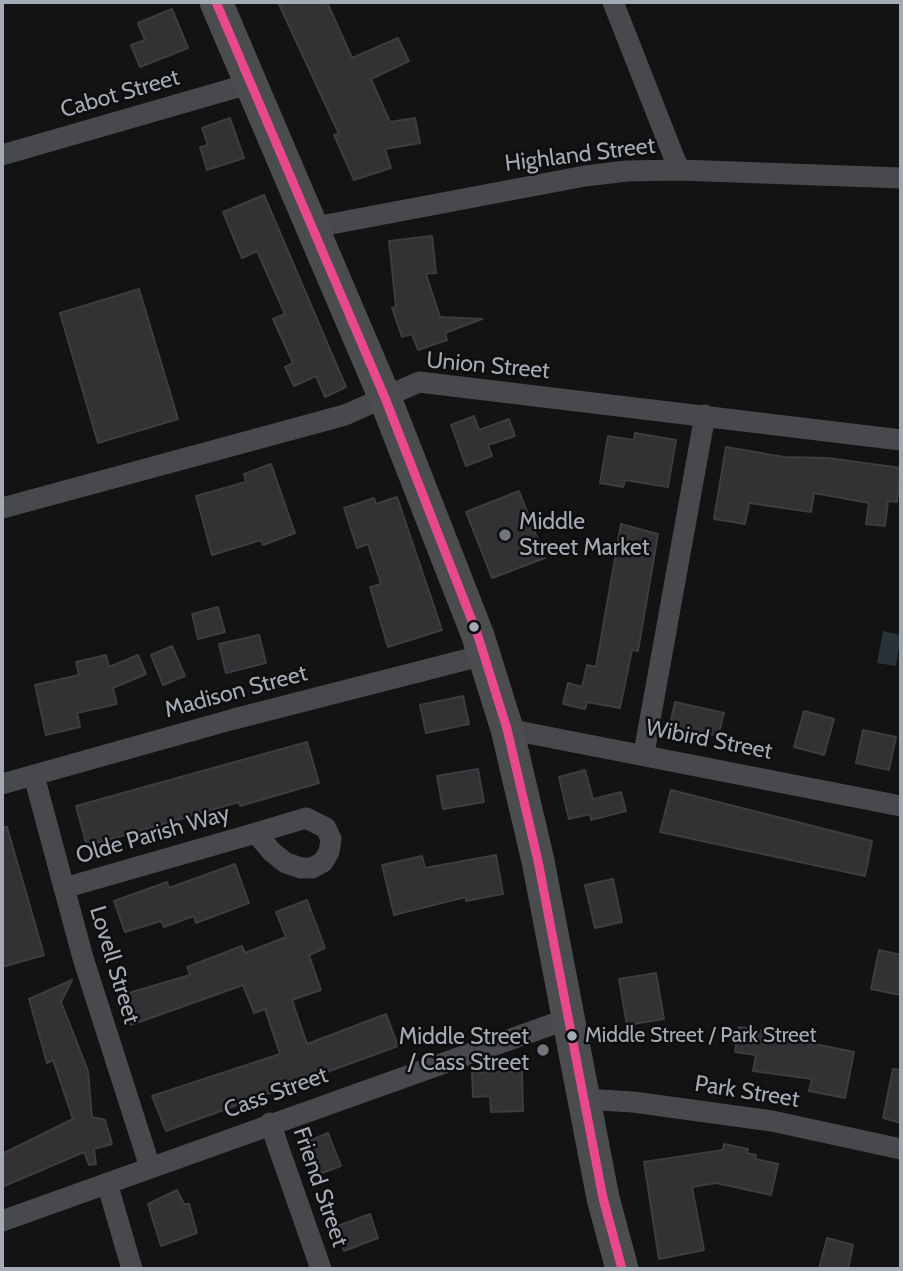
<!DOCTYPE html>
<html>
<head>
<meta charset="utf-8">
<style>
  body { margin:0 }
  #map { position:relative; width:903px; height:1271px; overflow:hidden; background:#131314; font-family:Cabin,sans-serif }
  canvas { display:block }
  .frame { position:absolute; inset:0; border:4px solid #a4abb5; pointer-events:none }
</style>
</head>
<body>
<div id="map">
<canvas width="903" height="1271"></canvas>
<div class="frame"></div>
</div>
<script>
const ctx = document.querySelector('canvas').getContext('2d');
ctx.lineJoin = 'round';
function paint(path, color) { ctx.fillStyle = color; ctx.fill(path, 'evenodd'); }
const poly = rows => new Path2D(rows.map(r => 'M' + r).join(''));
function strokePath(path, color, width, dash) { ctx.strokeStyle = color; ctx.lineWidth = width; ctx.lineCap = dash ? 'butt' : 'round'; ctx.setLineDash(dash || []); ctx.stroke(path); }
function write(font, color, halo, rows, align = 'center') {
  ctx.font = font + ' Cabin,sans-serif'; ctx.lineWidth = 5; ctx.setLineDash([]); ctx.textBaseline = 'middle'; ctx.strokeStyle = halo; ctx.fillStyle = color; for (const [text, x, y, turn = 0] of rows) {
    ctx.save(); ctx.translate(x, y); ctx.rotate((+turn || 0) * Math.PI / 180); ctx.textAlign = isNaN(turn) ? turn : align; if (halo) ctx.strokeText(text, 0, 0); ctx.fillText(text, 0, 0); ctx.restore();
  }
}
paint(poly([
  [883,631,901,635,896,666,877,663]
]), '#293237');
const building = poly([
  [278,2,327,2,352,58,398,38,409,61,371,79,390,122,415,118,420,143,385,149,391,168,354,180,334,135,339,134,278,2],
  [172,9,188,48,140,67,131,45,145,40,138,23,172,9],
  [230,118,244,158,207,170,200,147,208,145,202,128,230,118],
  [264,195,346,387,325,397,316,376,294,386,285,367,293,363,273,319,285,314,257,251,242,258,223,212,264,195],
  [432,236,436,273,426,274,440,317,482,319,445,333,447,340,418,350,412,334,402,337,392,308,396,307,389,241,432,236],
  [139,289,178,419,98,443,60,313,139,289],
  [474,416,479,430,509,419,515,436,488,445,492,456,466,466,451,425,474,416],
  [635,433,676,440,668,487,625,480,623,487,600,483,608,436,634,440,635,433],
  [726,447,784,457,828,458,901,468,897,502,888,501,885,526,866,524,869,503,814,493,811,512,749,503,745,524,714,519,726,447],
  [271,464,295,533,263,545,261,540,212,555,196,496,246,482,244,474,271,464],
  [519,491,545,558,492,578,466,512,519,491],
  [397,497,442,630,388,647,370,587,381,584,368,544,357,548,344,508,374,498,376,504,397,497],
  [621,524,658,534,638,651,632,650,620,708,587,702,585,709,563,704,568,683,582,687,587,665,596,667,621,524],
  [218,607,225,632,198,639,192,614,218,607],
  [259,635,266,663,226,673,219,644,259,635],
  [172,646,185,676,163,685,151,655,172,646],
  [106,655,109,667,138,655,146,674,113,688,117,704,77,713,80,727,46,735,35,685,79,675,76,662,106,655],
  [463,696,469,724,426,733,420,705,463,696],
  [675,702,724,713,718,736,670,725,675,702],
  [804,711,834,719,824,755,794,747,804,711],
  [863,730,896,737,889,770,856,763,863,730],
  [307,742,319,783,240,806,239,802,87,846,76,806,307,742],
  [478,769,484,802,443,809,437,776,478,769],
  [585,770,593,799,621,792,626,811,591,820,590,814,569,819,559,777,585,770],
  [671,790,872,841,865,876,660,832,671,790],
  [2,827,7,827,44,955,2,967,2,827],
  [496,855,503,894,466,901,466,897,394,915,382,865,422,856,425,868,496,855],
  [235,864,249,903,196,923,194,916,164,927,161,921,125,932,114,901,167,882,169,888,235,864],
  [613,879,622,922,595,928,585,885,613,879],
  [307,900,325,948,309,955,321,990,292,1000,307,1044,386,1014,398,1046,166,1131,152,1096,280,1054,265,1009,254,1013,243,985,131,1025,122,995,190,975,187,967,242,946,245,953,286,937,276,912,307,900],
  [879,950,901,955,901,995,871,989,879,950],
  [656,973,664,1019,627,1025,619,979,656,973],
  [72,980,61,1002,88,1071,92,1117,105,1120,112,1144,94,1149,96,1164,89,1165,84,1152,2,1187,2,1154,73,1119,53,1060,47,1063,29,999,72,980],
  [739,1027,805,1037,804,1042,854,1052,845,1098,809,1091,812,1079,753,1071,756,1055,735,1052,739,1027],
  [893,1069,901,1070,901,1123,883,1118,893,1069],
  [522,1071,523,1111,491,1112,490,1096,473,1097,472,1073,522,1071],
  [328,1133,341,1166,316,1175,304,1143,328,1133],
  [724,1144,748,1149,747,1153,756,1155,755,1159,778,1164,771,1195,716,1183,692,1187,704,1250,659,1259,644,1162,723,1150,724,1144],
  [177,1190,184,1204,189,1204,197,1233,161,1246,148,1204,177,1190],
  [370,1214,378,1238,344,1251,335,1227,370,1214],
  [827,1238,853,1245,848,1269,819,1269,827,1238]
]);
paint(building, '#323234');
strokePath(building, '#3c3d40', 2);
strokePath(poly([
  [613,2,679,170],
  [2,155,252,83],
  [310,228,585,176,627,171,679,170,901,178],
  [2,508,345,415,419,382,901,440],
  [507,729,901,806],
  [644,753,705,415],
  [34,776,83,958,150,1167],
  [2,784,234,719,484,655],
  [64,888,256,833,272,852,286,863,301,868,312,868,323,862,329,852,331,839,326,828,306,818,256,833],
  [584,1099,633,1102,772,1121,901,1149],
  [270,1123,321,1269],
  [107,1183,132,1269],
  [2,1221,570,1018]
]), '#48494c', 21);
strokePath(poly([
  [216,2,385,398,478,636,507,729,538,861,603,1198,622,1269]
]), '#4a4c4e', 33);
strokePath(poly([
  [216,2,385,398,478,636,507,729,538,861,603,1198,622,1269]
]), '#e9488a', 9);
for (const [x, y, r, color] of [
  [505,535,7,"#71767d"],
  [474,627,6,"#a4abb5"],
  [572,1036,6,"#a4abb5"],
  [543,1050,7,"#71767d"]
]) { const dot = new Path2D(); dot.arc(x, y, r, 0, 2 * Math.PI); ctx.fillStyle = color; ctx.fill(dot); strokePath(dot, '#0e0e0f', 2.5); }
write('21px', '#a4abb5', '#0e0e0f', [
  ["Middle Street / Park Street",585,1036]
], 'left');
write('23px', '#a4abb5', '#0e0e0f', [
  ["Cabot Street",120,94,-16],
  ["Highland Street",580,155,-7],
  ["Union Street",488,366,5],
  ["Madison Street",236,692,-15],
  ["Wibird Street",709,740,11],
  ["Olde Parish Way",153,835,-16],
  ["Lovell Street",114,965,73],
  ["Park Street",747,1092,9],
  ["Cass Street",276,1093,-20],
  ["Friend Street",320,1187,71]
]);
write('23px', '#a4abb5', '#0e0e0f', [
  ["Middle",519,522],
  ["Street Market",519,548],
  ["Middle Street",529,1037,"right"],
  ["/ Cass Street",529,1063,"right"]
], 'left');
</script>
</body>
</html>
